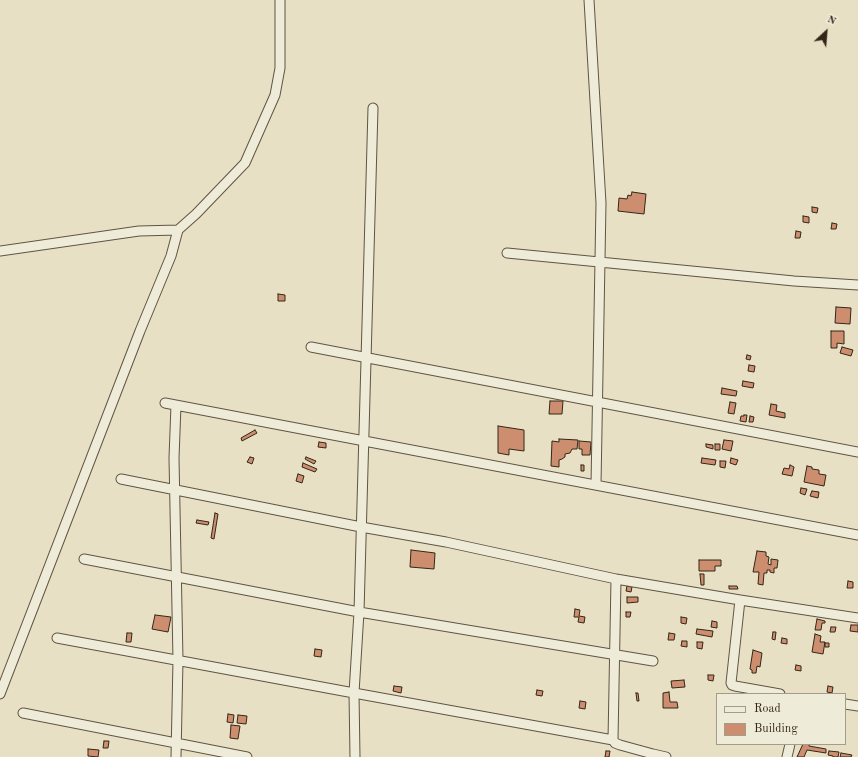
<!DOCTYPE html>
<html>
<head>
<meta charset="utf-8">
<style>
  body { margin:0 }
  #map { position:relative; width:858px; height:757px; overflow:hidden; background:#e7e0c5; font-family:"Old Standard TT",serif }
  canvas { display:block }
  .legend { position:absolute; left:716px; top:693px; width:130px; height:52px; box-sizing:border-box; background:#efebd9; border:1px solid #a49c8b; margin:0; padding:5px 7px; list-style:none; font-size:12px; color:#342616 }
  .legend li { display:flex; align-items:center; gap:8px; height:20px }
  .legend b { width:20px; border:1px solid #a49c8b }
  .north { position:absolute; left:806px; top:12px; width:40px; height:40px; -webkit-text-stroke:3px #efebd9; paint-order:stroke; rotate:26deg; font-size:11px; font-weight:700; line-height:16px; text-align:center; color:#342616 }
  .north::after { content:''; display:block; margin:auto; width:14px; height:18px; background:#342616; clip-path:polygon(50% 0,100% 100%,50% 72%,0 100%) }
</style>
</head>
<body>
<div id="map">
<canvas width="858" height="757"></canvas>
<ul class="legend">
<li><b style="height:5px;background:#efebd9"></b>Road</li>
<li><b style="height:11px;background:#cd8e70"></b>Building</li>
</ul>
<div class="north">N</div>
</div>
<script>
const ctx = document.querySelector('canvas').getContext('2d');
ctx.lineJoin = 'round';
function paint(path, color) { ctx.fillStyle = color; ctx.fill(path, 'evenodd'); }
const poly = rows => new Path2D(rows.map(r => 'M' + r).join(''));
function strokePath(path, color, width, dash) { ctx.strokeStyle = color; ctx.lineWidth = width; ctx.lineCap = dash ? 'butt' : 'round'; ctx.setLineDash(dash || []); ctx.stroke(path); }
const building = poly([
  [632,192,646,194,644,214,618,211,619,198,627,199,628,195,631,196,632,192],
  [812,207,818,208,817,213,812,212,812,207],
  [803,216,809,217,809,223,803,222,803,216],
  [832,223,837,224,836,229,831,229,832,223],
  [796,231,801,232,800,238,795,238,796,231],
  [278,294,285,295,285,301,278,301,278,294],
  [836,307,851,308,850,324,835,323,836,307],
  [831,331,844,331,844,344,837,343,837,348,831,348,831,331],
  [842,347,853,350,851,356,840,353,842,347],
  [747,355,751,356,750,360,746,359,747,355],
  [749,365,755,366,754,372,748,371,749,365],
  [743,381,754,383,753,388,742,386,743,381],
  [722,388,737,391,736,396,721,394,722,388],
  [550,401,563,401,562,414,549,414,550,401],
  [730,402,736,403,734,414,728,413,730,402],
  [771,404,777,405,776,411,785,413,785,418,769,415,771,404],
  [744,415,747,415,746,422,740,421,741,416,744,416,744,415],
  [750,416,754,417,753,422,749,422,750,416],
  [498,426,524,430,524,451,509,449,509,455,498,453,498,426],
  [255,430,257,433,242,441,241,438,255,430],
  [559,439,578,440,577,449,572,449,570,453,565,454,565,457,562,459,559,460,559,467,551,466,552,441,559,442,559,439],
  [724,440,733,441,731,451,722,449,724,440],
  [579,441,591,442,590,455,582,455,582,449,579,449,579,441],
  [319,442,326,443,326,448,318,447,319,442],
  [706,444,713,445,713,449,706,447,706,444],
  [715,444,720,444,720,450,715,450,715,444],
  [250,457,254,458,252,464,247,462,250,457],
  [306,457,316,461,314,464,305,459,306,457],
  [702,458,716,460,715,465,701,463,702,458],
  [731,458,738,460,736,465,730,463,731,458],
  [720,461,726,461,725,468,720,467,720,461],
  [303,463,317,469,315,472,302,467,303,463],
  [581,465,584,465,584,471,581,471,581,465],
  [790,465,794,467,792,476,782,474,784,468,789,469,790,465],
  [807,466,812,467,812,469,819,470,819,474,826,475,824,486,804,482,807,466],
  [298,474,304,476,302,483,296,481,298,474],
  [801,488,807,489,805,495,800,493,801,488],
  [812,491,819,492,818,498,810,496,812,491],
  [215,513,218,514,214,539,211,538,215,513],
  [197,520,209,522,208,525,196,523,197,520],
  [411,550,435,553,434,569,410,567,411,550],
  [757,551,766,552,766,556,769,557,768,564,771,565,771,559,778,560,777,568,774,568,774,573,770,572,770,570,767,570,767,573,764,573,763,585,758,584,759,572,753,572,757,551],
  [699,560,721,560,721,566,715,566,715,571,699,571,699,560],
  [700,574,704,574,704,585,701,585,700,574],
  [848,581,853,582,853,588,847,588,848,581],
  [627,586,632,587,631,592,626,591,627,586],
  [729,586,737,586,738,589,729,589,729,586],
  [627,597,638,597,638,602,627,603,627,597],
  [575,609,580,610,579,616,585,617,584,623,578,622,579,617,574,617,575,609],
  [626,612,631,612,630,617,626,617,626,612],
  [155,615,171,617,168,632,152,629,155,615],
  [681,617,687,618,686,624,681,623,681,617],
  [817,619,825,621,825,623,822,623,821,630,815,630,817,619],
  [712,621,717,622,717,628,711,627,712,621],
  [851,625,858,625,858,632,850,631,851,625],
  [831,627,836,627,835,632,830,632,831,627],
  [697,629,713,631,712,637,696,634,697,629],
  [773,632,776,632,775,640,772,639,773,632],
  [127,633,132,633,131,642,126,642,127,633],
  [669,633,675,634,674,640,668,640,669,633],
  [815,634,821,636,820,642,825,642,823,654,812,652,815,634],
  [782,638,787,639,787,644,781,643,782,638],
  [682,641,687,641,687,647,681,646,682,641],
  [697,642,703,642,702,649,697,648,697,642],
  [825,643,829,643,829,647,825,647,825,643],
  [315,649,322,650,321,657,314,656,315,649],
  [753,650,762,653,760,667,757,666,756,673,752,673,752,670,750,669,753,650],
  [796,665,801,666,801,671,795,670,796,665],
  [708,675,714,675,713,681,708,680,708,675],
  [684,680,685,687,672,688,671,681,684,680],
  [394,686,402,687,401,693,393,691,394,686],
  [828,686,833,687,832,693,827,692,828,686],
  [537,690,543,691,542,696,536,695,537,690],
  [669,692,670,702,677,702,678,708,663,708,663,693,669,692],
  [636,693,638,693,639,701,637,701,636,693],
  [580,701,586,702,585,709,579,708,580,701],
  [228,714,234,715,233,723,227,722,228,714],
  [238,715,247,716,246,724,237,723,238,715],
  [231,725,240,726,238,739,230,738,231,725],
  [104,741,109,741,108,748,103,748,104,741],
  [803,744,809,744,809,746,826,749,826,753,807,750,804,757,797,757,803,744],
  [88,749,99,750,98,757,88,756,88,749],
  [606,751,610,751,609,757,605,757,606,751],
  [829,751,839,752,838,757,833,757,833,756,828,755,829,751],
  [841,753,852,755,851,757,840,757,841,753]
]);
paint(building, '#cd8e70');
strokePath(building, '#342616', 1);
const street = poly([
  [589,0,601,203,596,485],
  [0,251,139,231,178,230],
  [507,253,794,281,858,285],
  [311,347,858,452],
  [165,403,858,535],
  [176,405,174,458,178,660,176,757],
  [121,479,361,527,446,542,616,579,740,600,858,618],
  [84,559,359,612,653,661],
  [616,579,613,740,615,743,620,745,653,754,653,757],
  [740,600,731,683,732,685,735,686,780,694],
  [57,638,354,693,613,740],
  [0,694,140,331,171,256,178,230,196,214,245,163,275,95,280,68,280,0],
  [845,704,858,706],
  [23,713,247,757],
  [653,754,666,757],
  [355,757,354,693,359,612,373,108],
  [787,757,790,744]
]);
strokePath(street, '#615442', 11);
strokePath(street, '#efebd9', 9);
</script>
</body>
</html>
